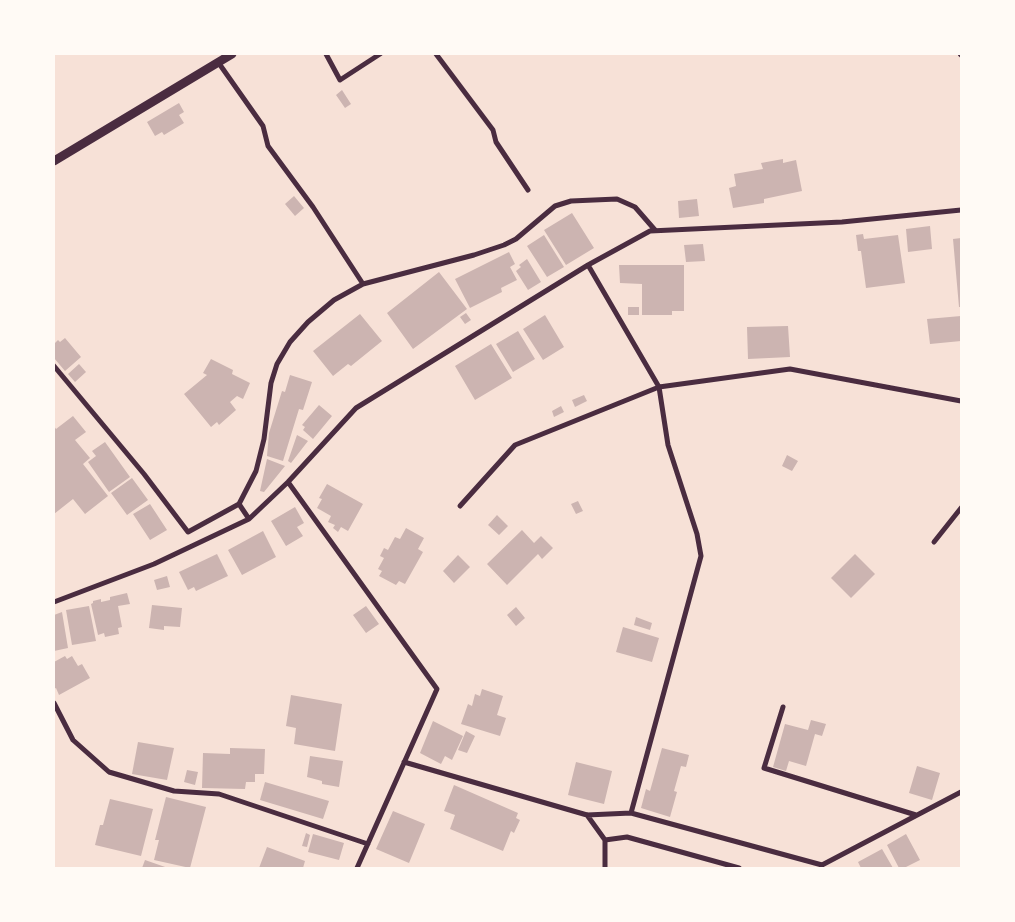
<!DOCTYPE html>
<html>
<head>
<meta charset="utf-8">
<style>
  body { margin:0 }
  #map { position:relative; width:1015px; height:922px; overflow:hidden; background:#f7e1d7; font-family:Signika,sans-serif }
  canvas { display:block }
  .frame { position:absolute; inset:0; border:55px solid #fffaf5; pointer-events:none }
</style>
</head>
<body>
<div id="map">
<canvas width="1015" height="922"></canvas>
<div class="frame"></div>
</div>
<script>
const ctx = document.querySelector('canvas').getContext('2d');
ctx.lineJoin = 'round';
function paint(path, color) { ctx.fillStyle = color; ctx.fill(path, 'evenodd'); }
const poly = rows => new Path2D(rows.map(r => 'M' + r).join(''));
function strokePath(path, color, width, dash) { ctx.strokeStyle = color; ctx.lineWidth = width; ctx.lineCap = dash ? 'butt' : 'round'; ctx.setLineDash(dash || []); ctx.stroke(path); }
paint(poly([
  [342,90,351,104,345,108,336,95],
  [179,103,184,112,179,115,184,123,164,135,162,132,155,136,147,122],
  [783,159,783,163,796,160,802,191,764,199,764,203,733,208,729,188,736,186,734,174,763,169,761,163],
  [294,196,304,208,295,216,285,204],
  [697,199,699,216,679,218,678,201],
  [572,213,594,248,566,265,544,230],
  [930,226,932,249,908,252,906,229],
  [863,234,864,239,898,235,905,283,866,288,861,251,858,251,856,235],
  [544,235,564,267,547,277,527,246],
  [961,238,961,307,959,307,953,239],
  [703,244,705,261,686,262,684,245],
  [509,252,515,264,510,267,517,280,501,288,502,292,470,308,455,279],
  [527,259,541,282,528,290,516,271,521,267,519,265],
  [619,265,684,265,684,311,672,311,672,315,642,315,642,284,620,283],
  [439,272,467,309,413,349,387,313],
  [628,307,639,307,639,315,628,315],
  [466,313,471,320,465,324,460,317],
  [360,314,382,341,351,366,348,364,333,376,313,351],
  [545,315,564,347,543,360,523,329],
  [961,316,961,341,930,344,927,319],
  [788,326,790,357,748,359,747,327],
  [518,331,535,359,513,372,496,344],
  [65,338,81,357,65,371,54,358,54,344,58,340,60,342],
  [491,344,512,378,475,400,455,366],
  [211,359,233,370,232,374,250,383,243,399,237,396,230,402,236,410,219,425,217,422,211,427,184,394,207,375,203,373],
  [79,364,86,372,75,382,68,374],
  [290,375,312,382,303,410,299,409,283,461,267,456,269,433,282,391,285,392],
  [584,395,587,401,575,407,572,400],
  [319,405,332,416,313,439,303,430,305,427,302,425],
  [561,406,564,412,554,417,552,411],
  [73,416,86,432,75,440,90,458,83,464,108,496,85,514,73,499,54,514,54,426,56,429],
  [297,435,308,441,291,463,288,461],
  [105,442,130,477,109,492,88,462,96,456,92,451],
  [787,455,798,461,792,471,782,466],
  [267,459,285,466,264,492,260,491],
  [132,478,148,500,127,515,111,493],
  [327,484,363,504,348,531,341,527,338,532,333,528,335,525,328,522,331,516,317,508,322,499,319,498],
  [578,501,583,511,576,514,571,504],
  [150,504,167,530,150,540,133,514],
  [295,507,304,523,297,527,303,536,286,546,271,521],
  [497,515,508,526,499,535,488,525],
  [406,528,424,538,418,549,423,552,405,584,399,581,396,585,379,576,382,571,378,569,384,558,380,556,384,548,388,550,395,537,400,539],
  [522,530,534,543,541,536,553,548,542,559,538,554,507,585,487,564],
  [263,531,276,557,242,575,228,550],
  [217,554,228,576,196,591,194,587,188,590,179,572],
  [855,554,875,574,851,598,831,578],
  [458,555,470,567,454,583,443,571],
  [167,576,170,587,157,590,154,580],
  [127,593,130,604,118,606,122,627,118,628,119,634,105,637,104,633,98,635,91,604,93,603,93,601,101,599,101,602,110,600,110,597],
  [152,605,182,608,180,627,164,626,164,630,149,628],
  [89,606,96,641,72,645,66,610],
  [366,606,379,624,366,633,353,615],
  [516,607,525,618,516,626,507,615],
  [62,612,68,648,54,651,54,615],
  [636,617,652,623,650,630,634,625],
  [623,627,659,638,652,662,616,652],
  [65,656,67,659,72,656,78,666,82,664,90,678,59,695,56,688,54,689,54,662],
  [482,689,503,696,497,715,506,718,500,736,461,724,468,704,472,706,475,694,480,696],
  [291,695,342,704,335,751,294,744,296,728,286,726],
  [811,720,826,724,822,736,815,734,806,766,789,761,786,771,773,767,785,724,808,730],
  [433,721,463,736,452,760,445,756,441,764,420,753],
  [466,731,475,736,467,753,458,750],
  [138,742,174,748,167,780,132,774],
  [230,748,265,749,264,774,255,774,255,782,246,782,245,789,202,788,203,753,230,754],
  [662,748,689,755,686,767,681,766,674,791,677,792,670,817,641,808,646,789,650,791],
  [310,756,343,761,339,787,322,784,322,781,307,777],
  [576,762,612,771,604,804,568,795],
  [917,766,940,773,932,800,909,793],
  [187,770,198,772,195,785,184,782],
  [265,782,329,801,323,819,260,800],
  [454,785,518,813,516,818,520,820,514,833,511,831,503,851,450,829,455,815,444,811],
  [166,797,206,807,190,868,154,860,159,840,155,840],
  [110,799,153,809,141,856,95,845,100,825,103,825],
  [393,811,425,824,409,863,376,849],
  [306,833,310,835,307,847,302,846],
  [313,834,344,843,339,860,308,852],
  [906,834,920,860,904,868,899,868,887,845],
  [267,847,305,861,303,868,259,868],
  [882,849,893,868,861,868,858,862],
  [145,860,168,868,142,868]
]), '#ccb4b1');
strokePath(poly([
  [326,54,340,80,380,54],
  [436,54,493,130,496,142,528,190],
  [960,54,961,55],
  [218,62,263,126,268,146,313,207,363,284],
  [588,265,659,387,668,445,697,534,701,556,631,813],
  [54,366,144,474,188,532,239,504,249,519],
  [288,482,437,689,357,868],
  [239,504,256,471,264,439,271,383,277,364,290,342,308,322,334,300,363,284,474,255,504,245,516,239,555,206,571,201,617,199,635,207,655,230],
  [460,506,515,445,659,387,790,369,961,401],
  [934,542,961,508],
  [54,602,154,564,249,519,288,482,356,408,588,265,650,231,842,222,961,210],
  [54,703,73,740,109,772,174,791,219,794,368,844],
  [783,707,764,768,916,815],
  [404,762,587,815,631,813,822,865,961,792],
  [587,815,605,840,605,868],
  [605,840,627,837,739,868]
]), '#4a2c40', 5);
strokePath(poly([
  [54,161,232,54]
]), '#4a2c40', 9);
</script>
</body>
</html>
